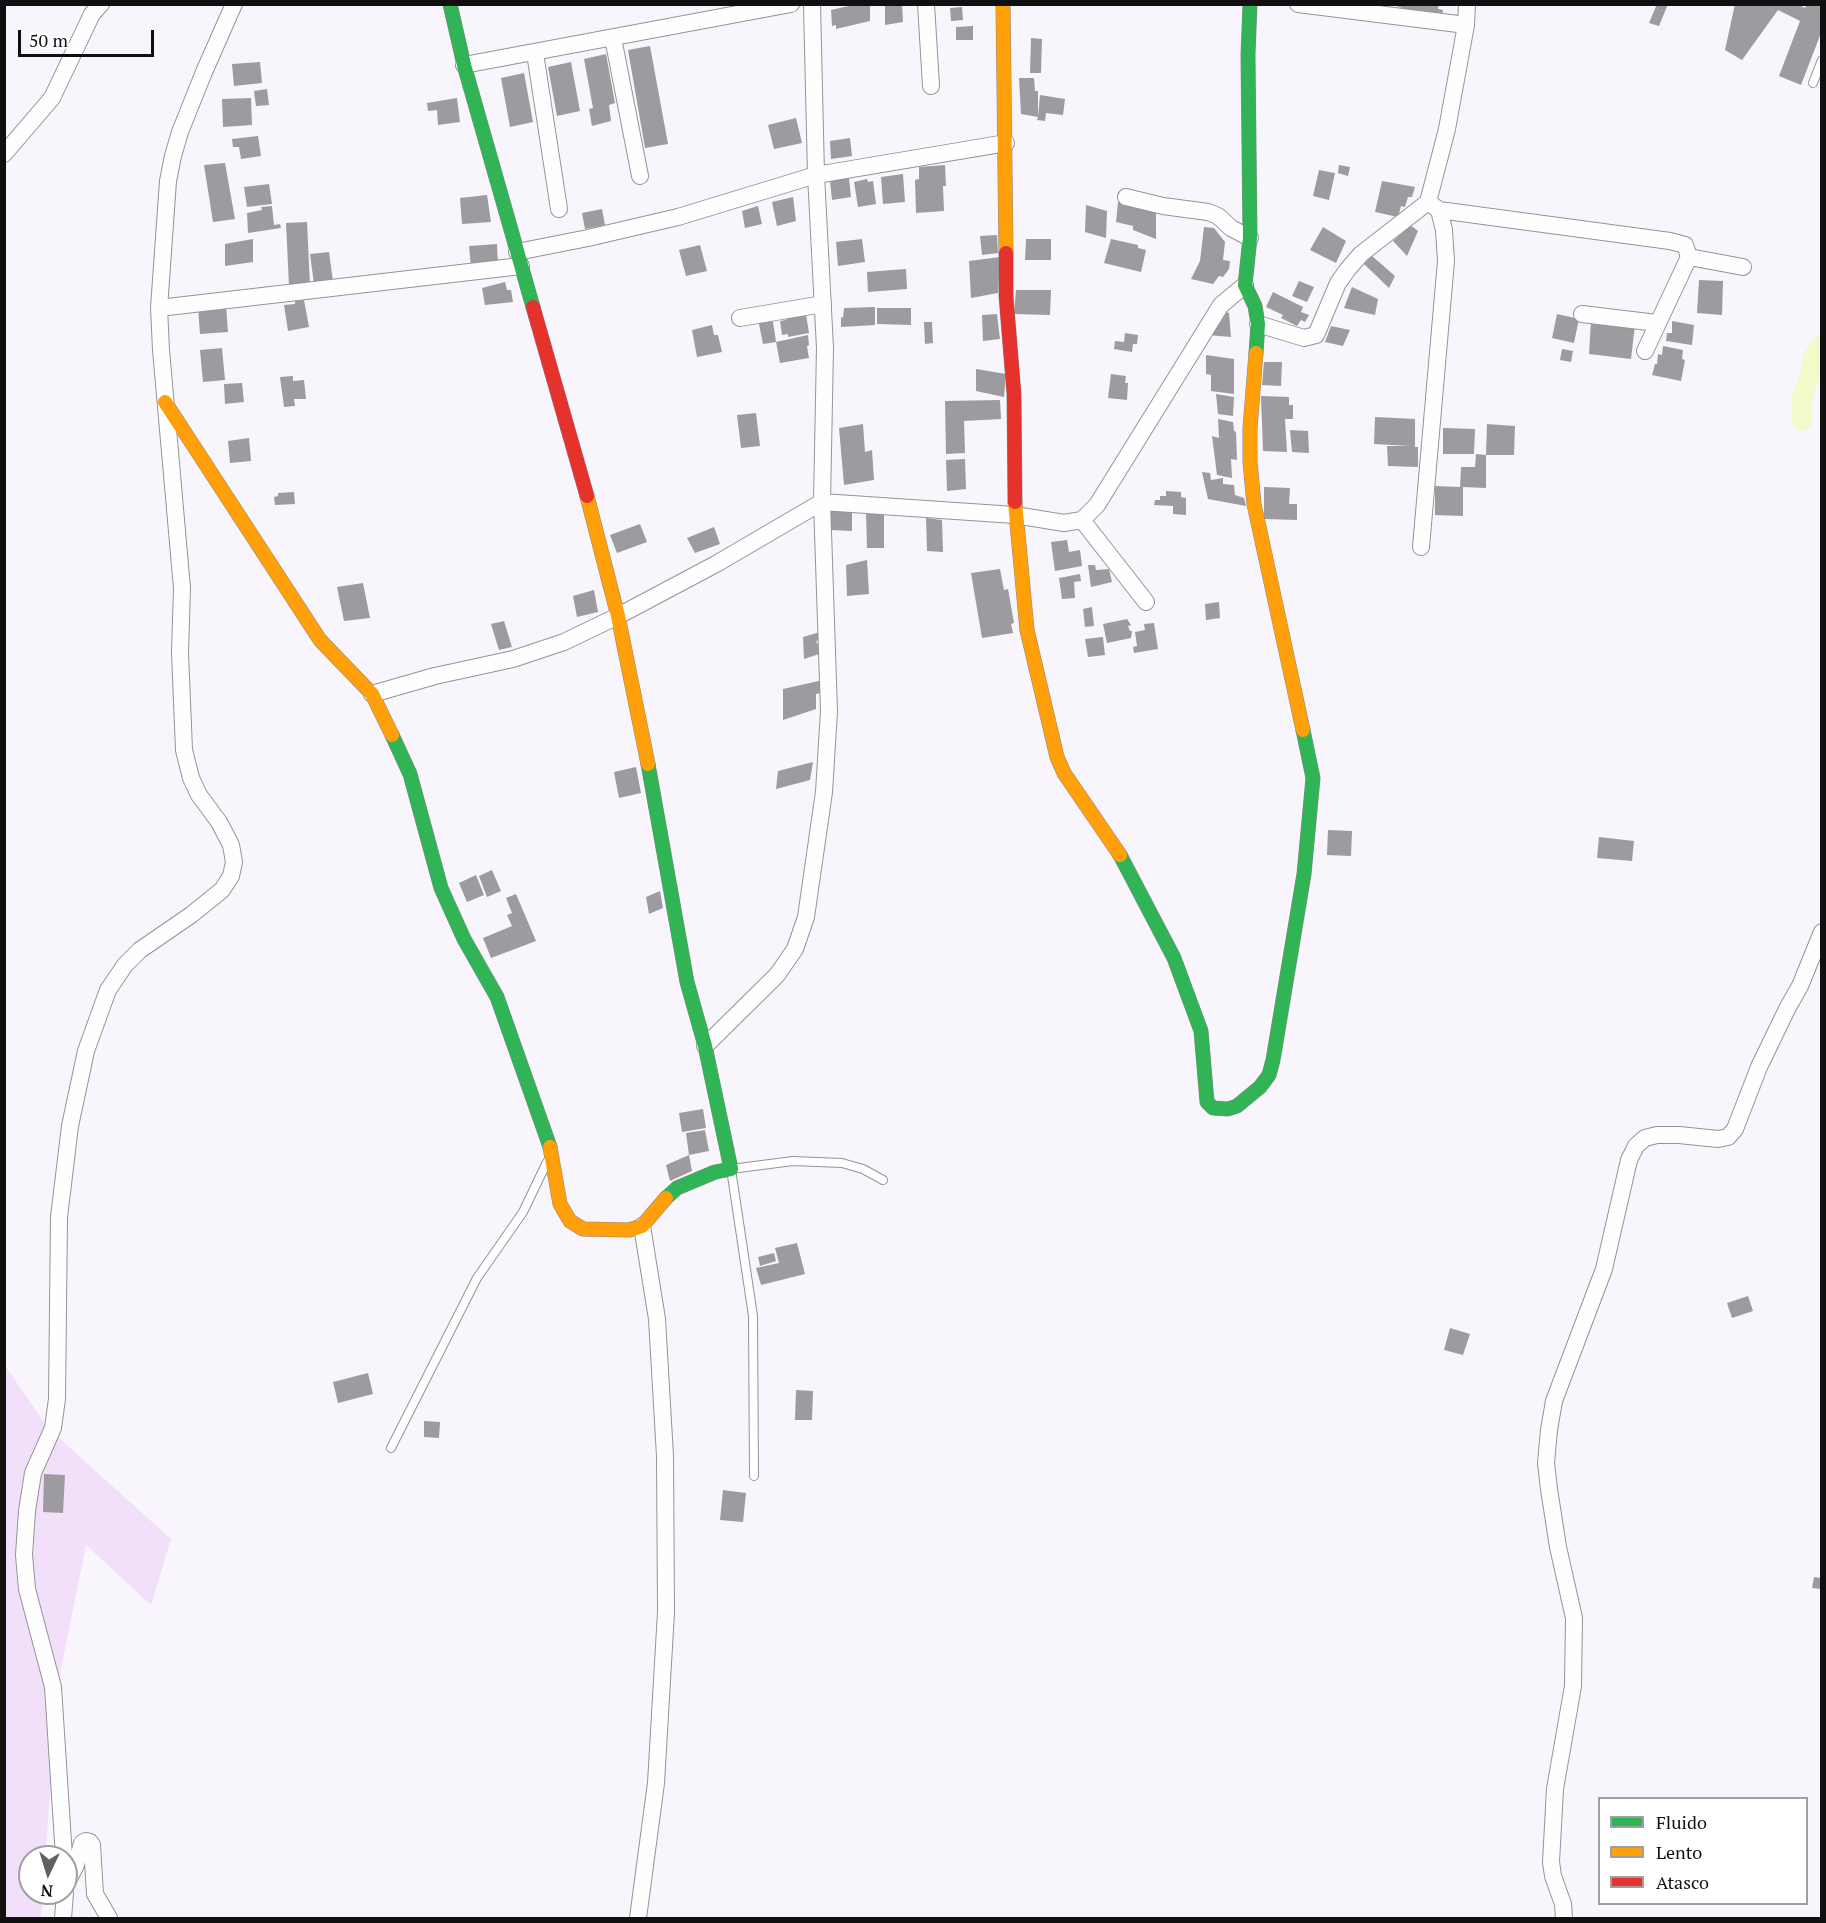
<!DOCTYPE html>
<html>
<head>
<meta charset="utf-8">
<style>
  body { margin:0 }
  #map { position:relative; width:1826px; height:1923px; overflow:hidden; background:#f9f5fc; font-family:"PT Serif",serif }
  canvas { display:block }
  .frame { position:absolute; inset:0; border:6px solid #101010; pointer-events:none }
  .legend { position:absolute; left:1598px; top:1797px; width:210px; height:108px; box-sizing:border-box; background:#fff; border:2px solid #9f9f9f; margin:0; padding:8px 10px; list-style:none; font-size:18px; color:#101010 }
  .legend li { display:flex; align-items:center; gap:12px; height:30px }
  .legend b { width:30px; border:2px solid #9f9f9f }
  .north { position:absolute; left:18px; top:1845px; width:60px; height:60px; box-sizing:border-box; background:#fff; border:2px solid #9f9f9f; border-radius:50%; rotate:184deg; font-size:16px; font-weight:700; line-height:24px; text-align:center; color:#101010 }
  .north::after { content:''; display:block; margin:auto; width:21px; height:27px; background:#626063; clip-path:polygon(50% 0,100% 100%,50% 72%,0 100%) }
  .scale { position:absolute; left:18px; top:30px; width:136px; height:27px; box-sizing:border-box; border:3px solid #101010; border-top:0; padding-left:8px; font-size:18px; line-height:21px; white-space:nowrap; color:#101010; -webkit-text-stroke:4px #fff; paint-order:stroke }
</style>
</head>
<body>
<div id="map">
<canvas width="1826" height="1923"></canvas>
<div class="frame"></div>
<ul class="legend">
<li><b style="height:8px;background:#30b455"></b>Fluido</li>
<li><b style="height:8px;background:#ff9f0a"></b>Lento</li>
<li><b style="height:8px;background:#e5322d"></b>Atasco</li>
</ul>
<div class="north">N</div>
<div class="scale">50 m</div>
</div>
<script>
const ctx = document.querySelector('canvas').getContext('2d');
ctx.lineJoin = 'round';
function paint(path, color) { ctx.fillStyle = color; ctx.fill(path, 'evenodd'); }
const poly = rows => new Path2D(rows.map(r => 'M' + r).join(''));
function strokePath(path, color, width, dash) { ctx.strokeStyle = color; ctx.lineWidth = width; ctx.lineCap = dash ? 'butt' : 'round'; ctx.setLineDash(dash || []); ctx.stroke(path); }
paint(poly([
  [4,1364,48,1428,171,1539,151,1605,86,1545,59,1679,45,1857,30,1857,30,1893,43,1893,41,1918,5,1918]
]), '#f2e0fa');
strokePath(poly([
  [1802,421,1802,399,1810,373,1813,357,1822,345]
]), '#f1fac8', 20);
paint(poly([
  [857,4,870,4,870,21,836,29,836,25,832,26,831,10],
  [885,4,902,4,903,22,885,25],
  [1439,4,1438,9,1443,10,1441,20,1393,5],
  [1657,4,1668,4,1659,26,1649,23],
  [1735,4,1797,4,1805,8,1807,4,1821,4,1821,33,1801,85,1779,76,1800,21,1778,10,1742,60,1725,50],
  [962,7,963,20,951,21,950,8],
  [973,26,973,40,956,40,956,27],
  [1031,38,1042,39,1041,73,1030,73],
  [650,46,668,144,645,148,628,50],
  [606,54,615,103,609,105,611,121,592,126,589,109,593,108,584,59],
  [260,62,262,83,234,86,232,64],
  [571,62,580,111,557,116,548,67],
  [524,73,533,122,510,127,501,78],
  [1019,78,1034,78,1035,91,1038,91,1038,117,1040,95,1065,99,1063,115,1046,113,1045,121,1037,120,1038,117,1021,114],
  [267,89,269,105,256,106,254,91],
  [251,98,252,125,223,127,222,99],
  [457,98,460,122,438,125,437,110,428,111,427,103],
  [796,118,802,143,774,149,768,125],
  [258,136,261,156,241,159,239,147,233,147,232,139],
  [850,138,852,156,831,159,830,141],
  [225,163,235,219,213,222,204,165],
  [945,165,946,186,943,186,944,211,916,213,915,180,919,179,919,167],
  [1339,165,1350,167,1348,176,1338,173],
  [1319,170,1335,173,1329,200,1313,196],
  [903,174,905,202,883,204,881,177],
  [849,178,851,197,832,200,830,181],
  [867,179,868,182,873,181,876,204,858,207,854,182],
  [1382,181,1415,187,1412,197,1408,197,1405,207,1401,206,1398,217,1375,212],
  [269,184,272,204,247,207,244,187],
  [487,195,491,222,462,224,460,198],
  [793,197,796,221,777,226,772,202],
  [1118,202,1156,213,1156,239,1133,230,1133,226,1116,222],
  [1086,205,1107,211,1106,238,1085,232],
  [272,206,274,225,280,224,281,228,248,233,247,213,262,210,261,207],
  [758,206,762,224,745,228,742,211],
  [602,209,605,225,585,229,582,213],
  [307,222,310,285,289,286,286,223],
  [1410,226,1413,227,1418,231,1407,256,1393,241],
  [1204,227,1214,228,1225,242,1223,260,1230,261,1229,269,1223,277,1219,276,1213,284,1191,279,1200,261],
  [1323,227,1346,241,1336,263,1310,250],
  [997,235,998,253,982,255,980,236],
  [253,239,253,262,225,266,225,244],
  [862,239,865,262,838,266,836,242],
  [1026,239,1051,239,1051,260,1025,260],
  [1111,239,1138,245,1138,248,1146,250,1141,272,1104,263],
  [497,244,498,264,471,267,469,246],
  [700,245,707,271,686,276,679,250],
  [329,252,333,281,314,284,310,254],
  [1372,256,1395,276,1389,288,1364,264],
  [1000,257,998,293,971,298,969,261],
  [906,269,907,289,868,292,867,272],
  [1699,280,1723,281,1722,315,1697,313],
  [1299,281,1314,287,1307,302,1292,296],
  [505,282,507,290,511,290,513,302,485,305,482,288],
  [1352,287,1378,299,1375,315,1344,308],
  [1016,290,1051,290,1050,315,1014,314],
  [1273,292,1303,307,1301,312,1309,315,1305,322,1301,320,1297,326,1281,318,1283,315,1266,307],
  [304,300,309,327,288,331,284,305,295,304,295,301],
  [226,305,228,332,200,334,198,307],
  [875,307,875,325,841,327,841,317,843,318,844,308],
  [877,308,911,308,911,325,877,324],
  [1223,311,1229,313,1231,337,1208,335],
  [806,314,809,333,788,337,788,334,782,335,780,321,786,320,786,317],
  [997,314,1000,339,983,341,982,315],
  [1557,314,1579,319,1574,343,1552,338],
  [768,320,771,320,773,322,776,342,808,335,809,345,807,346,809,358,780,363,776,342,763,344,759,324,764,321,766,323],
  [1591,321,1635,325,1631,359,1589,354],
  [1672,321,1694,325,1692,345,1666,341,1667,333,1672,333],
  [924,322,932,322,933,343,925,344],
  [712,325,714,335,718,335,722,352,697,357,692,330],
  [1331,326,1350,330,1343,346,1325,342],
  [1125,333,1138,335,1137,344,1133,344,1132,352,1114,349,1115,341,1124,342],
  [1663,346,1683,350,1682,359,1685,360,1681,381,1652,375,1655,364,1657,364,1658,354,1662,355],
  [222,348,225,380,203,382,200,350],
  [1562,349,1573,351,1571,362,1560,360],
  [1206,355,1234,359,1234,394,1211,391,1211,375,1206,374],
  [1264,362,1282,362,1281,386,1262,385],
  [976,369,1006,374,1004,397,976,391],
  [1111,374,1126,376,1125,383,1128,383,1127,400,1108,398],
  [293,376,293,381,304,380,306,399,294,399,295,406,284,407,280,377],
  [242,383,244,402,225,404,224,384],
  [1216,394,1234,397,1233,416,1218,414],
  [1261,396,1289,397,1289,405,1293,405,1293,419,1285,419,1287,452,1263,451],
  [1000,400,1001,419,964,421,965,453,946,454,945,401],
  [756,413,760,446,741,448,737,415],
  [1375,417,1415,419,1415,447,1418,447,1418,467,1388,466,1387,446,1410,446,1374,444],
  [1218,419,1233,422,1234,431,1236,432,1237,460,1231,459,1232,478,1217,475,1212,436,1219,438],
  [863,424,865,452,872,450,874,480,844,485,839,428],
  [1487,424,1515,426,1514,455,1486,455],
  [1443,428,1475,429,1474,454,1443,454],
  [1290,430,1308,431,1309,453,1292,452],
  [249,438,251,461,230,463,228,441],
  [1476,454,1486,455,1486,488,1463,487,1463,516,1435,515,1435,486,1460,487,1461,467,1475,467],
  [965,459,966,489,947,491,946,460],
  [1202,472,1210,473,1211,480,1223,478,1223,484,1234,485,1235,495,1244,498,1246,506,1208,499],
  [1264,487,1290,488,1289,504,1297,504,1297,520,1264,519],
  [1166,491,1181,492,1181,497,1186,498,1186,515,1173,514,1173,506,1154,505,1155,500,1160,500,1160,496,1166,496],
  [294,492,295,504,275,505,274,497,278,496,278,493],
  [830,511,852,512,852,531,830,530],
  [866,513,884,513,884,548,867,548],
  [926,518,942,520,943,552,927,551],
  [640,524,647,542,617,553,610,535],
  [714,527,720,544,695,553,687,538],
  [1067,540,1069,552,1080,550,1082,566,1055,571,1051,542],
  [867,560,869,594,847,596,846,565],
  [1088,565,1095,565,1096,570,1109,569,1112,582,1091,587],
  [1000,569,1004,590,1008,589,1014,623,1011,624,1013,633,982,638,971,573],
  [1080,574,1081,581,1074,582,1075,598,1062,599,1059,578],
  [363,583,370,618,344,621,337,587],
  [594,590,598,612,577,617,573,596],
  [1219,602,1220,618,1206,620,1205,604],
  [1092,607,1094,626,1085,627,1083,609],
  [1127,619,1131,625,1128,626,1130,631,1132,631,1131,638,1107,643,1103,624],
  [504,621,512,647,499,650,491,624],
  [1154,623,1158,649,1134,653,1133,647,1137,646,1135,632,1145,630,1144,624],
  [820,632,821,640,816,641,822,653,804,659,803,637],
  [1103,637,1105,655,1088,657,1085,639],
  [823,680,821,693,816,694,816,709,783,720,783,689],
  [813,762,810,780,776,789,778,771],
  [636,767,641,793,619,798,614,772],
  [1328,830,1352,831,1351,856,1327,855],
  [1599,837,1634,841,1632,861,1597,858],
  [492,870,501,891,487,897,479,876],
  [476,875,484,895,467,902,459,883],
  [660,891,663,908,649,914,646,897],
  [516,894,536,941,491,958,483,938,512,926,507,915,512,913,506,898],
  [703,1109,706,1128,682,1132,679,1113],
  [705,1130,709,1151,689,1155,686,1133],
  [689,1155,692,1171,670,1181,666,1165],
  [797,1243,805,1274,761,1285,756,1268,779,1263,775,1248],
  [774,1253,776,1261,760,1266,758,1257],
  [1748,1296,1753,1311,1732,1318,1727,1303],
  [1450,1328,1470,1334,1463,1355,1444,1350],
  [368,1373,373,1394,338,1403,333,1382],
  [796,1390,813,1391,812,1420,795,1420],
  [424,1421,440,1422,439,1438,424,1437],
  [44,1474,65,1475,63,1513,43,1512],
  [723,1490,746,1493,743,1522,720,1520],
  [1814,1577,1821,1578,1821,1589,1812,1588]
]), '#9d9aa0');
const lane = poly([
  [1813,83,1822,60],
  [391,1448,477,1278,523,1212,547,1162],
  [754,1476,753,1316,731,1169,793,1161,842,1163,863,1169,883,1180]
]);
const street = poly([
  [926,4,931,86],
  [1298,4,1466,25],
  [613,38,640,176],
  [535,53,559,209],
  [464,65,791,4],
  [4,154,52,98,92,14,101,4],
  [1126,197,1163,206,1208,212,1218,216,1231,228,1250,238],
  [1428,202,1439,210,1670,241,1685,245,1689,257,1645,351],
  [517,252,588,238,678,217,816,175,1006,143],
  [1689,257,1743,267],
  [159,308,521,266],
  [1582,314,1657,323],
  [740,318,823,304],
  [1258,324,1304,338,1316,335,1338,283,1348,269,1361,254,1428,202,1447,129,1466,25,1467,4],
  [1082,520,1146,602],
  [1421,547,1446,261,1444,230,1439,210],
  [372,694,435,676,513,659,564,642,618,616,716,564,822,502,1015,515,1064,523,1082,520,1097,505,1221,305,1245,285],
  [705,1046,777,975,795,949,806,917,824,792,829,711,822,502,825,348,816,175,812,4],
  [64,1857,53,1687,27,1589,24,1555,27,1511,33,1473,53,1428,57,1399,59,1217,70,1126,86,1051,108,990,125,965,140,950,191,915,222,890,231,876,234,862,231,845,219,822,199,795,191,778,184,750,180,653,182,588,161,350,159,308,168,181,173,156,180,132,204,72,234,4],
  [66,1884,76,1865,82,1843,86,1841,90,1842,92,1845,95,1894,109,1918],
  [63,1918,65,1893],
  [638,1918,656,1783,666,1612,665,1456,657,1319,642,1226],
  [1564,1918,1563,1904,1553,1876,1551,1862,1555,1789,1573,1686,1574,1618,1558,1547,1549,1489,1546,1463,1549,1430,1554,1401,1604,1269,1629,1160,1636,1146,1645,1138,1657,1135,1679,1135,1718,1139,1728,1137,1735,1129,1759,1067,1787,1009,1800,986,1822,932]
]);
const fast = poly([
  [450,4,464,65,533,307],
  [1250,4,1248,55,1250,238,1245,285,1255,306,1258,324,1256,353],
  [392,735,410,774,441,888,464,939,497,997,550,1147],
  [648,764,687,982,705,1046,731,1169,715,1172,677,1188,666,1198],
  [1120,855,1174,958,1201,1031,1207,1102,1213,1108,1228,1109,1237,1106,1260,1087,1269,1075,1273,1060,1304,874,1313,778,1303,730]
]);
const slow = poly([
  [1003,4,1006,253],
  [1256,353,1250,428,1250,462,1254,504,1303,730],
  [165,402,320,640,372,694,392,735],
  [587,496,618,616,648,764],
  [1015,502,1027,630,1057,757,1064,773,1120,855],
  [550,1147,560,1204,570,1221,583,1229,629,1230,642,1226,666,1198]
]);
const jam = poly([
  [1006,253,1006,296,1014,394,1015,502],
  [533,307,587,496]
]);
strokePath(lane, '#959396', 10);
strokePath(street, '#959396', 18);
strokePath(fast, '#8c8a8d', 15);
strokePath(slow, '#8c8a8d', 15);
strokePath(jam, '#8c8a8d', 15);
strokePath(lane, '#fefeff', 8);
strokePath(street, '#fefeff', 16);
strokePath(fast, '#30b455', 14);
strokePath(slow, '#ff9f0a', 14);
strokePath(jam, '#e5322d', 14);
</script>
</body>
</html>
